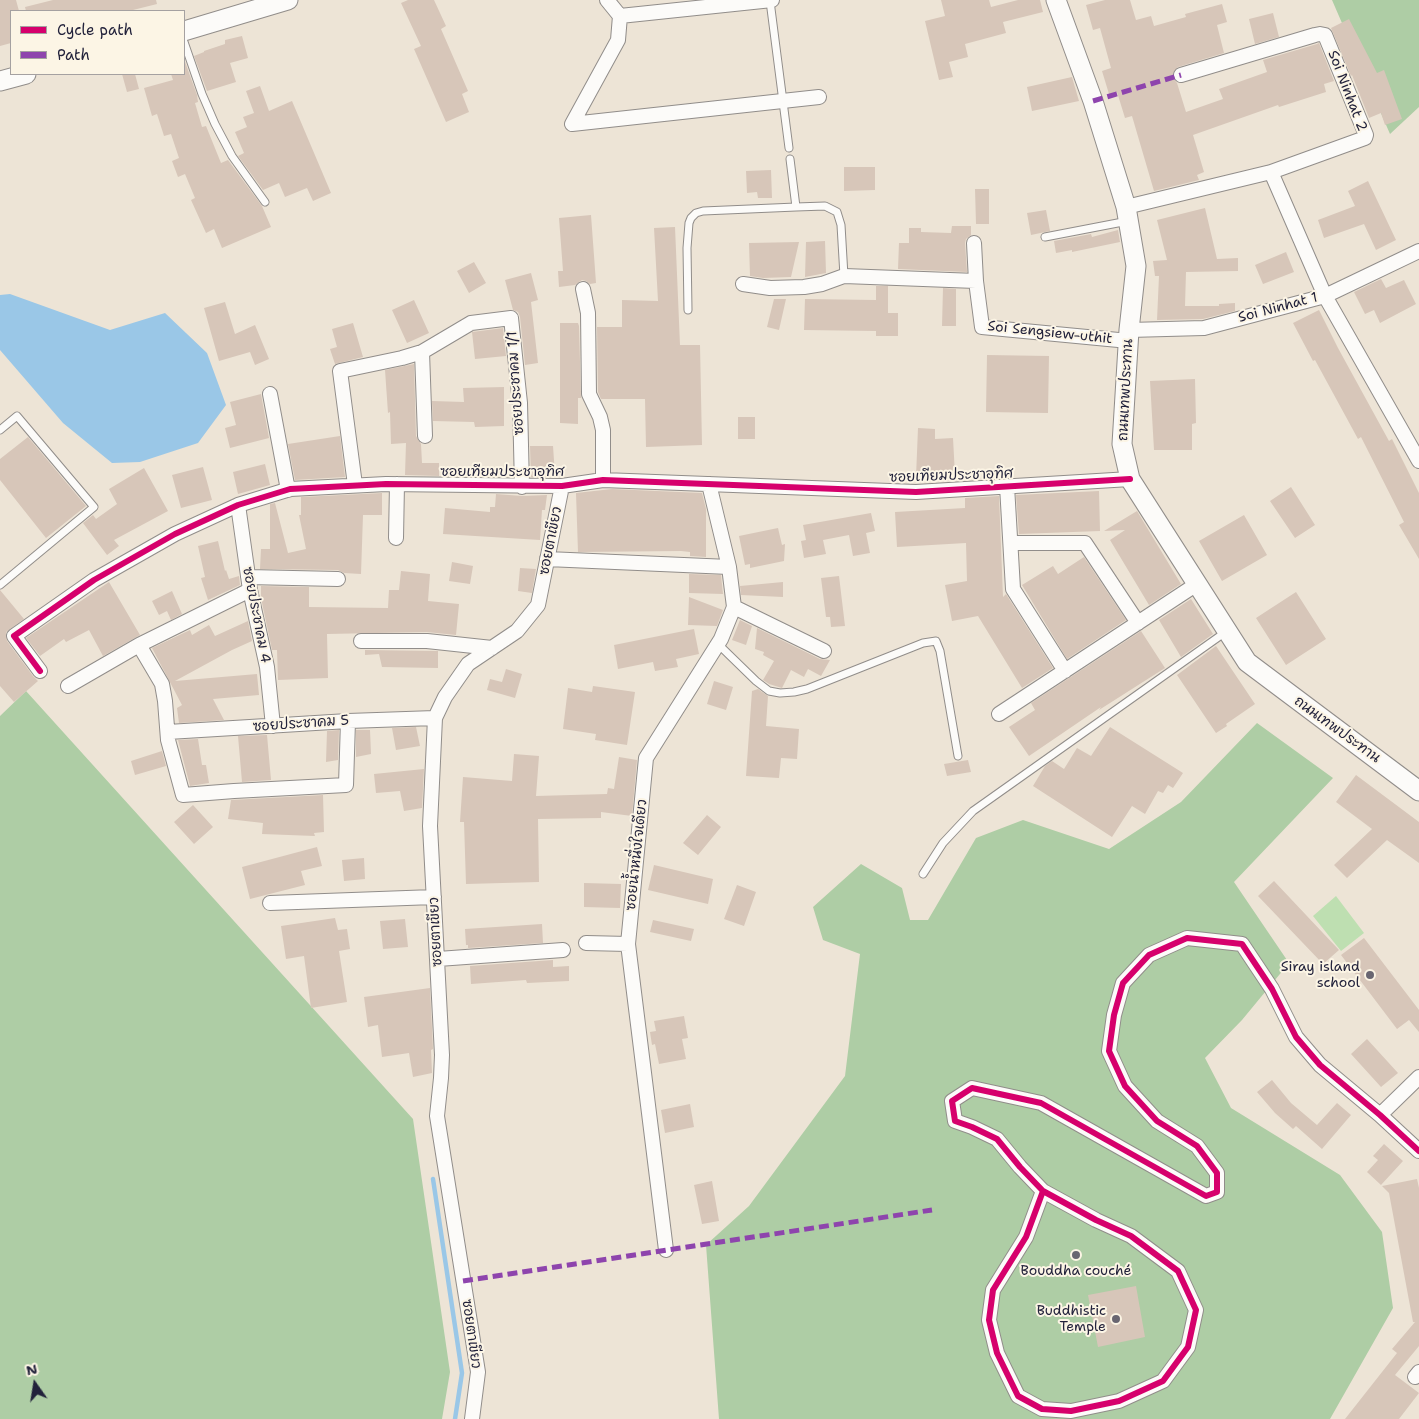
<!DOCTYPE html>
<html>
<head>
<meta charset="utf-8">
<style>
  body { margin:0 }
  #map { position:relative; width:1419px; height:1419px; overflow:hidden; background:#ede4d6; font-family:"Shantell Sans",sans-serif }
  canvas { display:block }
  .legend { position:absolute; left:10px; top:10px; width:175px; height:65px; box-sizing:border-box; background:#fcf5e5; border:1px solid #a5a1a1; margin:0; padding:6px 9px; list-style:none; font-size:15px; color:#22223b }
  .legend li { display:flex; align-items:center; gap:10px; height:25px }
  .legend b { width:25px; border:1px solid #a5a1a1 }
  .north { position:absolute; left:10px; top:1359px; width:50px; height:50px; -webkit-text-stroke:4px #fcf5e5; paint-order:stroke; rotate:347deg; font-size:14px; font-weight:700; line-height:20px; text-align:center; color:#22223b }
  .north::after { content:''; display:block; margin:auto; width:18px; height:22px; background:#22223b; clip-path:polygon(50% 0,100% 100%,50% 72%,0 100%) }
</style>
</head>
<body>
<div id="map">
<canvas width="1419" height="1419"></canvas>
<ul class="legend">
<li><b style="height:6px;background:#d6006c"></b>Cycle path</li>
<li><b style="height:6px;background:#8e44ad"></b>Path</li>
</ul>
<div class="north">N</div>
</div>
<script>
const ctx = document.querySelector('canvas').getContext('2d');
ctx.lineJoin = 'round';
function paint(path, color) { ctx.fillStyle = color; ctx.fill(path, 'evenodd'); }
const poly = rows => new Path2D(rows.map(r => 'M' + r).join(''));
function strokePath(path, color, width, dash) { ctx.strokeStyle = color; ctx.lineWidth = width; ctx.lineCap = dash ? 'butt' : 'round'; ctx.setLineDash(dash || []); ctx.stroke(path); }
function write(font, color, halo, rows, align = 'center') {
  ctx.font = font + ' "Shantell Sans","Playpen Sans Thai",sans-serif'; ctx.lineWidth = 4; ctx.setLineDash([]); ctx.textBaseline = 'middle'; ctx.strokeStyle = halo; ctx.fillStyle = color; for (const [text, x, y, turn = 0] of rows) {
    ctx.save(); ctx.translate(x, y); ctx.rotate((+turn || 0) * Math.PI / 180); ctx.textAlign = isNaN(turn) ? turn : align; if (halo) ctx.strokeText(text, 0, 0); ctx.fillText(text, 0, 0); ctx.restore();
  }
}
paint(poly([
  [1336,896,1364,933,1341,951,1313,916]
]), '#bedfb1');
paint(poly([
  [1332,0,1419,0,1419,107,1390,134],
  [26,691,413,1119,450,1372,442,1419,0,1419,0,716],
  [1257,723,1333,778,1234,882,1289,963,1242,1020,1205,1058,1231,1108,1340,1175,1382,1232,1393,1308,1330,1419,719,1419,706,1245,749,1206,845,1076,860,954,823,940,813,907,861,864,902,888,910,920,928,920,976,838,1023,820,1109,849,1181,802]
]), '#aecda5');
paint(poly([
  [10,294,110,330,165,313,207,353,226,405,198,443,140,462,112,463,63,423,0,350,0,295]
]), '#9ac7e7');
strokePath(poly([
  [433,1179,462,1373,455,1419]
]), '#9ac7e7', 4.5);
paint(poly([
  [0,0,16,0,19,11,11,11,11,43,0,46],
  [53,0,156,0,157,4,129,11,26,11,25,7],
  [408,0,434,0,446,26,441,29,468,91,462,94,469,112,446,122,414,49,421,46,401,3],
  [941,0,989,0,991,7,1018,0,1040,0,1043,12,1003,22,1006,33,965,44,968,57,949,62,953,77,939,80,925,21,945,16],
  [1105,0,1130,0,1136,20,1151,16,1154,26,1186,17,1185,14,1222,4,1227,22,1217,25,1224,53,1178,67,1173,73,1173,78,1177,83,1186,112,1223,99,1219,89,1267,72,1263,60,1317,44,1319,43,1334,81,1324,84,1326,92,1279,107,1278,105,1193,135,1204,172,1197,175,1199,180,1154,191,1132,116,1125,118,1117,92,1109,94,1102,71,1111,68,1100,28,1093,30,1086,5],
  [1273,13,1279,37,1255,44,1249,19],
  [1349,19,1377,73,1384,70,1402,119,1385,125,1381,113,1369,118,1352,75,1351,76,1331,28],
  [242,36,248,58,230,63,236,82,207,91,194,56,204,52,204,51,225,44,225,40],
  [184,59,197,95,198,102,195,103,202,127,206,126,221,163,228,160,262,206,271,227,222,248,214,229,206,233,191,200,195,198,185,174,178,177,172,161,179,158,171,134,164,136,157,114,152,116,144,88,173,80,171,74,184,74],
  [122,74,135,74,139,89,127,92],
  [1072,77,1079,101,1032,111,1027,87],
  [260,86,269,111,292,101,331,193,313,201,307,188,285,197,279,183,263,190,238,156,244,153,235,132,247,127,243,117,254,113,246,91],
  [844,167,875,167,875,190,844,191],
  [771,170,772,198,758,198,757,192,747,193,746,171],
  [1368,181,1396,240,1376,250,1364,224,1324,238,1318,220,1355,206,1348,191],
  [975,189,989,189,989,224,976,224],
  [1205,208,1217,259,1238,258,1238,271,1186,272,1185,306,1219,306,1219,304,1235,303,1235,311,1203,319,1157,320,1159,276,1155,276,1153,261,1167,260,1157,220],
  [1046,210,1050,231,1031,235,1027,213],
  [591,215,596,283,590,284,586,281,582,280,575,285,559,287,558,271,563,271,559,218],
  [952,226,971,226,971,235,966,239,965,243,967,272,898,269,899,243,909,243,909,228,921,228,921,232,951,233],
  [675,227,680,345,700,345,702,445,646,447,645,399,601,399,598,392,597,327,622,327,622,300,658,301,654,228],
  [1118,230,1120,242,1072,252,1072,250,1056,253,1054,241,1091,234,1092,237],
  [825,241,826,273,805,277,806,242],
  [799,242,791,277,763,278,750,276,749,243],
  [1286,252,1294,272,1263,284,1255,265],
  [474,262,486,283,469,293,457,271],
  [531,273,538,300,531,302,538,363,525,365,520,317,518,312,513,310,505,280],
  [1381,279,1386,288,1404,280,1416,304,1380,323,1374,310,1365,314,1354,292],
  [876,286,888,286,888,313,898,313,898,336,876,336,876,331,804,330,805,299,876,300],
  [943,288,956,289,956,326,942,326],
  [774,299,786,299,779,330,767,327],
  [414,300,429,333,407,343,392,310],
  [225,302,235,334,255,325,269,359,255,365,250,352,219,361,204,308],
  [1319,310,1338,348,1389,441,1392,439,1419,493,1419,559,1399,525,1404,522,1361,437,1358,439,1315,360,1313,361,1293,323],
  [353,323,363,357,335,364,330,349,337,347,332,329],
  [560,323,578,323,579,326,581,398,578,398,578,424,560,423],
  [503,328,506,356,475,359,472,332],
  [987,355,1049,356,1048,413,986,412],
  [414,364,416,436,421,444,422,463,439,463,439,476,405,475,406,443,391,444,390,412,388,413,385,370],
  [1195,379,1196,423,1192,424,1192,450,1154,450,1150,381],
  [504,387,504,426,475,427,474,422,433,421,432,401,464,402,463,388],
  [261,394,269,438,230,448,225,428,236,425,230,402],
  [738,417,755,417,755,439,738,439],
  [918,428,935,429,935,439,953,438,955,475,916,477],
  [340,436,345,477,295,480,288,444],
  [28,437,86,506,46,538,0,480,0,459],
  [530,446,553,446,555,475,548,474,548,477,531,477],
  [265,464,270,485,238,494,233,472],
  [203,467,212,500,181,508,172,475],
  [144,468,168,511,114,540,119,546,107,555,83,523,93,515,96,519,117,504,109,489],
  [1291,487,1315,525,1295,538,1270,501],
  [612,489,702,493,706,509,706,557,690,556,690,552,681,551,578,552,576,493],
  [1099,491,1100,531,1019,534,1016,495],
  [382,493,382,515,363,515,361,574,344,573,338,570,260,569,261,549,270,549,270,504,275,503,288,553,306,549,299,515,301,515,301,497],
  [496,494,522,496,547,495,545,510,542,510,540,540,443,534,445,508,490,512,490,507,495,507],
  [999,496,1003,597,1006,594,1053,668,1022,688,978,616,952,621,945,585,967,581,966,543,897,547,895,512,965,508,965,498],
  [1137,511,1181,584,1149,605,1110,540,1125,530,1104,531],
  [871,513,875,531,866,533,870,553,853,556,849,535,823,540,826,554,804,558,801,541,806,540,803,525],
  [1244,515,1267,555,1222,581,1199,541],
  [778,528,782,545,785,544,784,561,750,568,750,564,745,565,739,536],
  [218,541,225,571,226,570,229,579,239,576,240,585,208,600,201,578,205,577,198,546],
  [1084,557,1126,620,1067,659,1022,585,1053,566,1058,574],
  [452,562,473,566,470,584,449,581],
  [520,568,536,569,532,593,518,591],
  [401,571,430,574,428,601,459,604,456,635,427,632,327,634,328,678,278,680,277,650,272,650,261,598,261,586,309,587,309,607,388,608,389,590,399,590],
  [689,574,721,575,723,594,689,593],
  [839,576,845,626,831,627,830,617,826,617,821,578],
  [109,582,140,635,103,656,89,630,66,642,64,639,40,656,26,638],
  [783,582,783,597,741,595,740,586],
  [0,590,24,619,6,632,7,641,33,676,38,681,14,702,0,686],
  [172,591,182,614,171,620,167,611,159,615,152,601],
  [1296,592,1326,639,1286,665,1256,618],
  [689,597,723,610,717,626,688,625],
  [1191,599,1213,634,1181,657,1159,620],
  [740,620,752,626,746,645,732,640],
  [248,621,252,641,232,650,175,681,257,674,259,695,213,699,224,720,179,723,177,708,182,705,152,648,190,630,192,635,209,625,215,636],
  [757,628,820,659,830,660,821,676,808,669,804,677,791,670,782,688,769,684,763,680,774,661,763,655,764,652,755,649],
  [694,629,699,654,676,659,678,667,655,671,653,662,618,669,614,645],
  [1141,631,1165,668,1099,710,1101,707,1029,756,1009,727,1035,710,1031,703],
  [1216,646,1255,704,1226,724,1227,726,1216,733,1177,675],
  [365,650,438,651,438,668,382,667,379,654,365,655],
  [506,669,522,674,515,698,487,690,490,679,502,682],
  [714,681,733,687,726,710,707,704],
  [593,686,635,692,627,745,595,740,596,734,563,729,568,688,592,692],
  [758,689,768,696,766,726,799,729,797,759,781,758,779,778,746,776,752,691],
  [416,727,420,746,396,750,392,728],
  [1110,727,1183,773,1173,788,1168,785,1163,793,1158,791,1145,814,1132,806,1112,837,1033,786,1045,766,1052,761,1064,769,1077,748,1091,756],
  [339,730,338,760,326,762,327,731],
  [356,730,370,730,371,754,356,757],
  [267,735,271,780,242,782,238,736],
  [198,739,202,765,206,765,209,783,190,786,178,740],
  [162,751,166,766,135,775,131,761],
  [514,754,539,756,536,796,607,794,608,788,614,789,619,757,637,760,632,816,601,812,601,818,538,819,539,882,466,884,464,822,460,822,463,777,512,781],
  [968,760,971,772,947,776,944,764],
  [424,769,422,808,404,811,400,791,376,793,374,774],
  [1356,775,1419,822,1419,863,1387,840,1347,878,1334,865,1372,829,1336,802],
  [323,795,324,832,314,833,315,836,262,834,263,823,228,819,231,800],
  [193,805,213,827,194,844,174,822],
  [707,815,721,827,698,855,683,843],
  [317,847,322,866,301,871,305,885,250,899,242,867],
  [364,858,365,879,344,881,342,860],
  [654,865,713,879,708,904,648,890],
  [1274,881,1339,950,1323,964,1258,896],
  [584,883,621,884,620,908,584,907],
  [737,885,756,892,744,926,724,919],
  [335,918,338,930,347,929,350,949,339,951,347,1002,311,1008,304,956,286,959,281,926],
  [405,919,408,947,383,949,380,921],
  [653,920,694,929,691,941,650,932],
  [542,924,543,943,468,948,468,945,466,945,465,929],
  [1364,938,1419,1010,1419,1032,1409,1020,1397,1029,1341,955],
  [553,960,553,967,569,966,569,981,527,983,526,980,471,984,470,966],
  [430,988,433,1049,431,1050,432,1073,413,1077,409,1053,382,1057,378,1025,368,1027,364,997],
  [684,1016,688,1038,682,1039,686,1059,659,1064,655,1044,652,1045,650,1032,656,1031,654,1021],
  [1367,1039,1398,1073,1381,1087,1351,1054],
  [1272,1080,1291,1103,1317,1125,1337,1103,1351,1115,1322,1149,1296,1126,1293,1129,1275,1113,1257,1092],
  [690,1104,694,1127,665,1133,661,1110],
  [1384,1144,1403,1161,1381,1185,1367,1172,1378,1160,1373,1156],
  [1417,1179,1419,1188,1419,1346,1395,1375,1419,1393,1399,1419,1345,1419,1397,1353,1392,1349,1415,1322,1413,1322,1389,1193,1382,1186],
  [712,1181,719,1221,702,1224,694,1185],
  [1136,1286,1145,1337,1098,1347,1088,1295]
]), '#d7c6b9');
const lane = poly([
  [770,1,789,148],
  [184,42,202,94,215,124,232,156,265,202],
  [790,159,796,207,825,206,837,212,841,225,844,276],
  [1045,237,1128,221],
  [688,310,687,248,689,223,691,218,696,213,703,211,796,207],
  [0,430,17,416,94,507,0,585],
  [718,644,756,681,769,691,780,693,794,692,807,689,923,643,936,641,940,651,958,756],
  [923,874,943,843,973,811,1227,631]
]);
const street = poly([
  [607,0,620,16,618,40,572,124,819,97],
  [620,16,772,0],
  [1271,172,1325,296,1419,461],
  [1126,207,1271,172,1365,138,1366,135,1325,35,1320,34,1315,35,1181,75],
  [974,243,976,281],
  [743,284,770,288,804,287,822,284,844,276,976,281,982,327,1129,341],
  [583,289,588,313,589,394,600,417,603,430,603,480],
  [1129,330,1204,328,1325,296,1419,251],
  [422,352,425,436],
  [270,394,288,490],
  [355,485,340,371,402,358,422,352,471,323,511,318,520,403,522,487],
  [1007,486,1013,589,1065,671],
  [238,505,250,590,267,667,273,726],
  [396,538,397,484],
  [1011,543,1085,543,1138,623],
  [547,559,729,567],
  [248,577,338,579],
  [734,607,824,651],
  [361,641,427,641,492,648],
  [139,645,162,684,165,701,168,740,183,795,234,791,346,785,348,721],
  [40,671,14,636,94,580,175,534,238,505,290,489,386,484,562,486,603,480,916,492,1130,479],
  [68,686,139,645,250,590],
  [999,714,1197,584],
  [168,732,348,721,435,718],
  [270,903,434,897],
  [586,943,628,944],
  [438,959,563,950],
  [1380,1115,1419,1077],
  [1043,1191,1026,1237,993,1290,989,1320,997,1353,1018,1396,1042,1409,1071,1411,1119,1401,1163,1381,1188,1347,1196,1310,1178,1271,1131,1236,1096,1220,1043,1191,1020,1167,997,1139,972,1127,955,1121,952,1101,972,1088,1041,1103,1206,1196,1217,1192,1217,1173,1197,1146,1157,1121,1125,1086,1109,1051,1114,1015,1123,983,1149,955,1187,938,1242,944,1272,989,1296,1037,1320,1065,1380,1115,1419,1151],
  [666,1250,628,944,646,758,721,639,734,607,729,567,709,484],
  [1415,1377,1419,1372],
  [472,1419,478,1372,437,1116,441,1078,442,1055,430,826,435,718,445,697,468,664,517,631,538,605,562,486]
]);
const secondary = poly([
  [1056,0,1093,101,1126,207,1136,266,1129,330,1122,444,1130,479,1247,662,1419,791],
  [184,31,288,0],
  [0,81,26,74]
]);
strokePath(lane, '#918d8a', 9);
strokePath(street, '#918d8a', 16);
strokePath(secondary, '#918d8a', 21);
strokePath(lane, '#fcfbf9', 7);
strokePath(street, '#fcfbf9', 14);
strokePath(secondary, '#fcfbf9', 19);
strokePath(poly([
  [1093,101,1181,75],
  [463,1281,932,1210]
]), '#8e44ad', 5, [10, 5]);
strokePath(poly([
  [40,671,14,636,94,580,175,534,238,505,290,489,386,484,562,486,603,480,916,492,1130,479],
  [1043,1191,1026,1237,993,1290,989,1320,997,1353,1018,1396,1042,1409,1071,1411,1119,1401,1163,1381,1188,1347,1196,1310,1178,1271,1131,1236,1096,1220,1043,1191,1020,1167,997,1139,972,1127,955,1121,952,1101,972,1088,1041,1103,1206,1196,1217,1192,1217,1173,1197,1146,1157,1121,1125,1086,1109,1051,1114,1015,1123,983,1149,955,1187,938,1242,944,1272,989,1296,1037,1320,1065,1380,1115,1419,1151]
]), '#d6006c', 6);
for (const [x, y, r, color] of [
  [1370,975,5,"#696671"],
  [1076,1255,5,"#696671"],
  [1116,1319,5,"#696671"]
]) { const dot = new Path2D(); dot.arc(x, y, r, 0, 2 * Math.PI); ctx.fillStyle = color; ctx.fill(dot); strokePath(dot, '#fcf5e5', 2); }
write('14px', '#22223b', '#fcf5e5', [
  ["Soi Ninhat 2",1347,91,69],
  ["Soi Ninhat 1",1278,308,-15],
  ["Soi Sengsiew-uthit",1050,333,6],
  ["ซอยประชาคม 1/1",516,383,-94],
  ["ถนนเทพประทาน",1126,390,-87],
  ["ซอยเทียมประชาอุทิศ",502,472],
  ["ซอยเทียมประชาอุทิศ",951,476,-2],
  ["ซอยตาเขียว",551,541,-79],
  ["ซอยประชาคม 4",256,615,79],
  ["ซอยประชาคม 5",301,724,-4],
  ["ถนนเทพประทาน",1337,730,36],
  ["ซอยน้ำหนึ่งใจเดียว",637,855,-84],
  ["ซอยตาเขียว",436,932,-93],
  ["ซอยตาเขียว",471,1334,82]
]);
write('14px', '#22223b', '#fcf5e5', [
  ["Siray island",1360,967],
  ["school",1360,983],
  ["Bouddha couché",1076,1271,"center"],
  ["Buddhistic",1106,1311],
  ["Temple",1106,1327]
], 'right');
</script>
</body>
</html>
